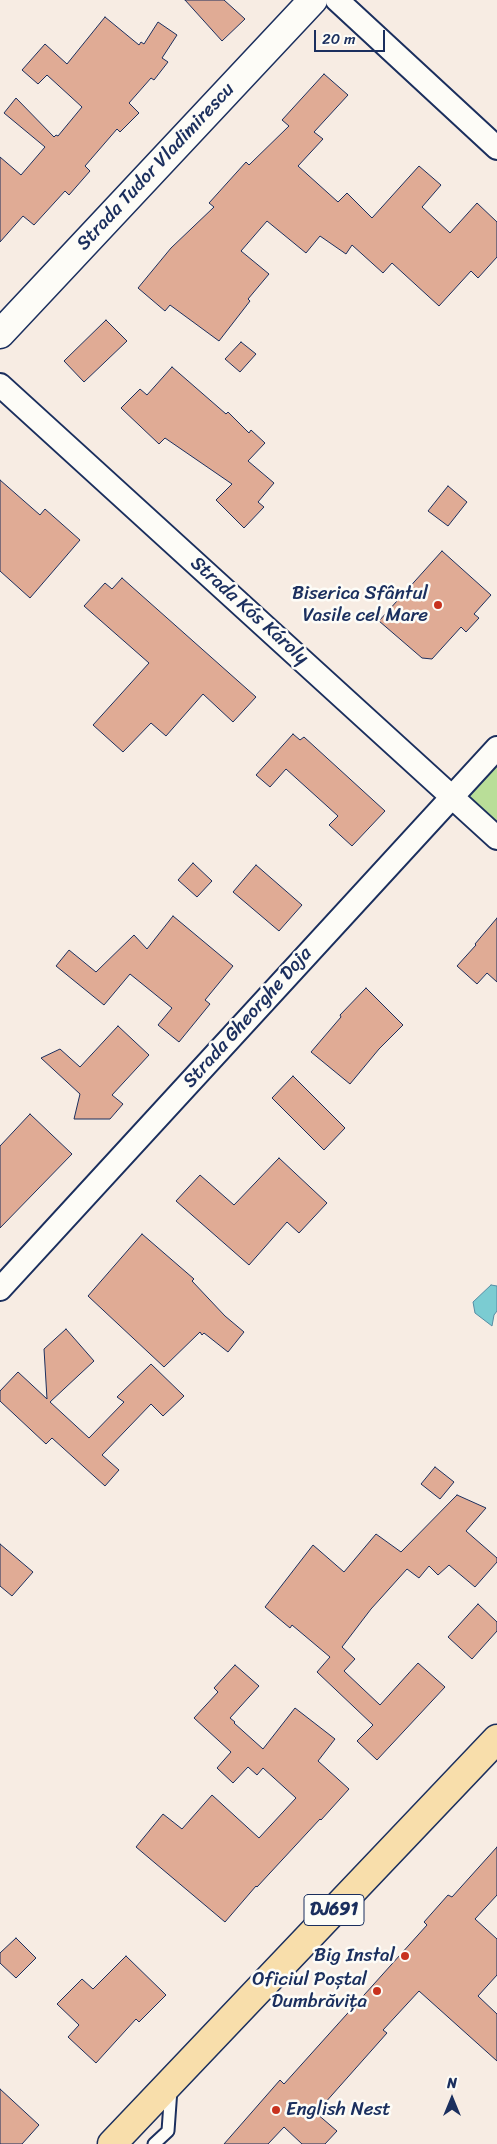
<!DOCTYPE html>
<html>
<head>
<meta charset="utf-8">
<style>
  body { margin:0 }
  #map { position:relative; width:497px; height:2144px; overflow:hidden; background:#f7ece3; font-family:Sriracha,sans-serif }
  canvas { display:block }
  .north { position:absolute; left:427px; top:2074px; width:50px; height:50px; -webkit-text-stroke:4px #fdfcf7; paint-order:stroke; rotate:0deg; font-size:14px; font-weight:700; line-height:20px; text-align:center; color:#1b2f5e }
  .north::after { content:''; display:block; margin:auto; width:18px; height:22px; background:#1b2f5e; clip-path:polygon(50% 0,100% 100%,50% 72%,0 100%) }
  .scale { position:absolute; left:314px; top:30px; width:71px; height:22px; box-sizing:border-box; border:2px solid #1b2f5e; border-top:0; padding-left:6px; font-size:15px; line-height:18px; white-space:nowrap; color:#1b2f5e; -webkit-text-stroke:4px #fdfcf7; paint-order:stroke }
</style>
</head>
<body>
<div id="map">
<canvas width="497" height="2144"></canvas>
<div class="north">N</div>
<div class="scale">20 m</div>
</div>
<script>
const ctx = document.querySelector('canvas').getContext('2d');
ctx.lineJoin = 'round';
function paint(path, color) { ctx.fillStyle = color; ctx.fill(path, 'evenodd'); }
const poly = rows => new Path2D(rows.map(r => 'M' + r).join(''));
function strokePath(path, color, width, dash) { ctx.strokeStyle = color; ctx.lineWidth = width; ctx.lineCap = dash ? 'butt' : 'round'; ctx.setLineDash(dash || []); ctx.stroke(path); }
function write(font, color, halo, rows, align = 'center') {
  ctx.font = font + ' Sriracha,sans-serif'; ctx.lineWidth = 5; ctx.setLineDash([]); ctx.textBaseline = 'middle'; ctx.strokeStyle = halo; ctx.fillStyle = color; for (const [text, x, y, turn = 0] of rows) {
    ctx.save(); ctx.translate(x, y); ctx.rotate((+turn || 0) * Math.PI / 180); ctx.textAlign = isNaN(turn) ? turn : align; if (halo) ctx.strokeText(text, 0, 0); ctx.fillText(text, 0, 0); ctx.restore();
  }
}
paint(poly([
  [497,748,497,838,452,796]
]), '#b9de98');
const water = poly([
  [491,1285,497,1286,497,1311,494,1315,492,1326,475,1313,473,1302,491,1285]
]);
paint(water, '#7bccd2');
strokePath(water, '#558da4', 1);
const building = poly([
  [185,0,224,0,245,19,222,41,185,0],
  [105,17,139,45,141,42,144,44,158,22,177,35,162,58,168,62,154,80,151,78,129,103,139,113,120,132,117,129,85,166,90,171,69,195,65,191,34,225,23,216,0,242,0,157,21,175,45,147,4,113,16,98,54,137,56,135,58,136,82,107,47,75,38,84,22,70,45,44,67,64,105,17],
  [324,74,348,95,314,132,323,139,298,166,338,202,347,193,372,218,419,166,441,185,422,207,450,233,477,203,497,222,497,257,478,278,471,271,439,306,392,263,383,273,352,245,346,254,320,236,306,253,267,221,241,251,269,274,248,299,250,301,219,341,170,305,165,311,138,288,171,248,214,207,209,203,246,162,249,165,289,126,282,120,324,74],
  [106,320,127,341,84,382,64,361,106,320],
  [241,342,256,354,240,372,225,359,241,342],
  [172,367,226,414,228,412,249,433,251,430,265,443,248,461,274,483,258,502,264,507,244,528,216,500,232,484,165,438,159,444,121,408,140,389,147,395,172,367],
  [0,480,40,515,45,509,80,540,30,598,0,571,0,480],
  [448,486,467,502,448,526,428,511,448,486],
  [442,551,491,595,474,614,479,618,466,632,461,627,432,659,422,658,379,621,442,551],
  [122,578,256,697,233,722,203,694,166,736,151,723,123,752,93,725,149,663,84,606,105,583,112,589,122,578],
  [293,734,300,740,304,737,385,811,352,846,329,825,338,816,286,769,270,787,256,775,293,734],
  [193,863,212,881,197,897,178,880,193,863],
  [256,865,302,905,279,931,233,892,256,865],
  [173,916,233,966,205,1000,210,1004,179,1042,158,1025,172,1008,130,974,104,1005,56,966,69,950,96,972,134,935,147,949,173,916],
  [497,918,497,982,487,973,477,984,457,966,476,945,475,944,497,918],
  [366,988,403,1025,379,1049,350,1084,311,1052,341,1017,340,1015,366,988],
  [118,1026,149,1055,112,1095,123,1104,110,1119,74,1119,80,1094,41,1058,60,1049,80,1067,118,1026],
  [293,1076,345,1128,324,1150,272,1098,293,1076],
  [30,1114,72,1154,0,1228,0,1146,30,1114],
  [279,1158,327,1203,299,1233,287,1222,249,1265,176,1201,200,1175,234,1205,279,1158],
  [142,1234,194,1279,192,1281,225,1316,244,1332,228,1352,204,1333,202,1335,200,1332,164,1367,88,1296,142,1234],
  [66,1329,94,1361,50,1402,89,1438,124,1402,117,1397,151,1364,184,1396,163,1416,151,1404,102,1455,119,1470,105,1486,52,1438,46,1444,0,1401,0,1391,18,1372,47,1399,44,1349,66,1329],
  [435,1467,454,1482,440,1499,421,1484,435,1467],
  [457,1495,486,1508,466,1531,497,1558,497,1562,475,1587,449,1565,438,1575,429,1566,419,1578,407,1569,371,1609,342,1647,355,1659,344,1671,380,1705,418,1663,445,1687,377,1760,357,1741,373,1725,317,1672,330,1657,292,1625,290,1628,265,1607,313,1545,344,1572,376,1534,401,1552,457,1495],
  [0,1544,33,1572,12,1596,0,1586,0,1544],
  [478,1604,497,1622,497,1631,472,1659,448,1637,478,1604],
  [235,1665,259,1686,230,1718,235,1722,234,1723,263,1749,295,1708,335,1739,318,1761,349,1789,321,1820,320,1819,257,1887,256,1886,225,1922,136,1847,163,1814,182,1829,212,1795,259,1838,296,1798,263,1768,257,1775,248,1767,233,1783,217,1768,231,1752,194,1718,218,1692,214,1688,235,1665],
  [497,1847,497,1895,475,1919,497,1939,497,1975,478,1996,497,2014,497,2061,419,1991,383,2030,387,2033,316,2113,337,2131,325,2144,302,2144,284,2127,268,2144,224,2144,280,2080,284,2084,427,1925,424,1922,448,1895,452,1897,497,1847],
  [16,1938,36,1958,16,1978,0,1963,0,1953,16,1938],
  [126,1956,166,1995,139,2022,136,2019,96,2063,68,2037,79,2025,57,2004,82,1979,93,1989,126,1956],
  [0,2089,39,2125,22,2144,0,2144,0,2089]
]);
paint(building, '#e0ab95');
strokePath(building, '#1b2f5e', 1);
const service = poly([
  [154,2144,168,2131,171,2089]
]);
const minor = poly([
  [337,0,497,148],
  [0,385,497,838],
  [0,1289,497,748]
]);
const tertiary = poly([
  [0,334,313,0]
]);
const primary = poly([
  [112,2144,497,1739]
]);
strokePath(service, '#1b2f5e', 15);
strokePath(minor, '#1b2f5e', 26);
strokePath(tertiary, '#1b2f5e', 31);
strokePath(primary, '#1b2f5e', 31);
strokePath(service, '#fdfcf7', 11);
strokePath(minor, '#fdfcf7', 22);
strokePath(tertiary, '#fdfcf7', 28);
strokePath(primary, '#f8deab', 28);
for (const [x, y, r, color] of [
  [438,605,5,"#c8321e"],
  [405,1956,5,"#c8321e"],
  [377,1991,5,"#c8321e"],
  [276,2110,5,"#c8321e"]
]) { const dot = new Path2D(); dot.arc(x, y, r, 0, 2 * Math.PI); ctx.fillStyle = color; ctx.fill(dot); strokePath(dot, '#fdfcf7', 2); }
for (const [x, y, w] of [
  [334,1910,60]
]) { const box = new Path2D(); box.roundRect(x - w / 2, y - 15.5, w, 31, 4); ctx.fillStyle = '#fdfcf7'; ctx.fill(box); strokePath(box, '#1b2f5e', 1); }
write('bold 18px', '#1b2f5e', null, [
  ["DJ691",334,1910]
]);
write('19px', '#1b2f5e', '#fdfcf7', [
  ["Strada Tudor Vladimirescu",156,167,-47],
  ["Strada Kós Károly",249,611,42],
  ["Strada Gheorghe Doja",248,1018,-48]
]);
write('19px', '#1b2f5e', '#fdfcf7', [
  ["Biserica Sfântul",428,594],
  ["Vasile cel Mare",428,616],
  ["Big Instal",395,1956],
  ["Oficiul Poștal",367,1980],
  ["Dumbrăvița",367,2002],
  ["English Nest",286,2110,"left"]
], 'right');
</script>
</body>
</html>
